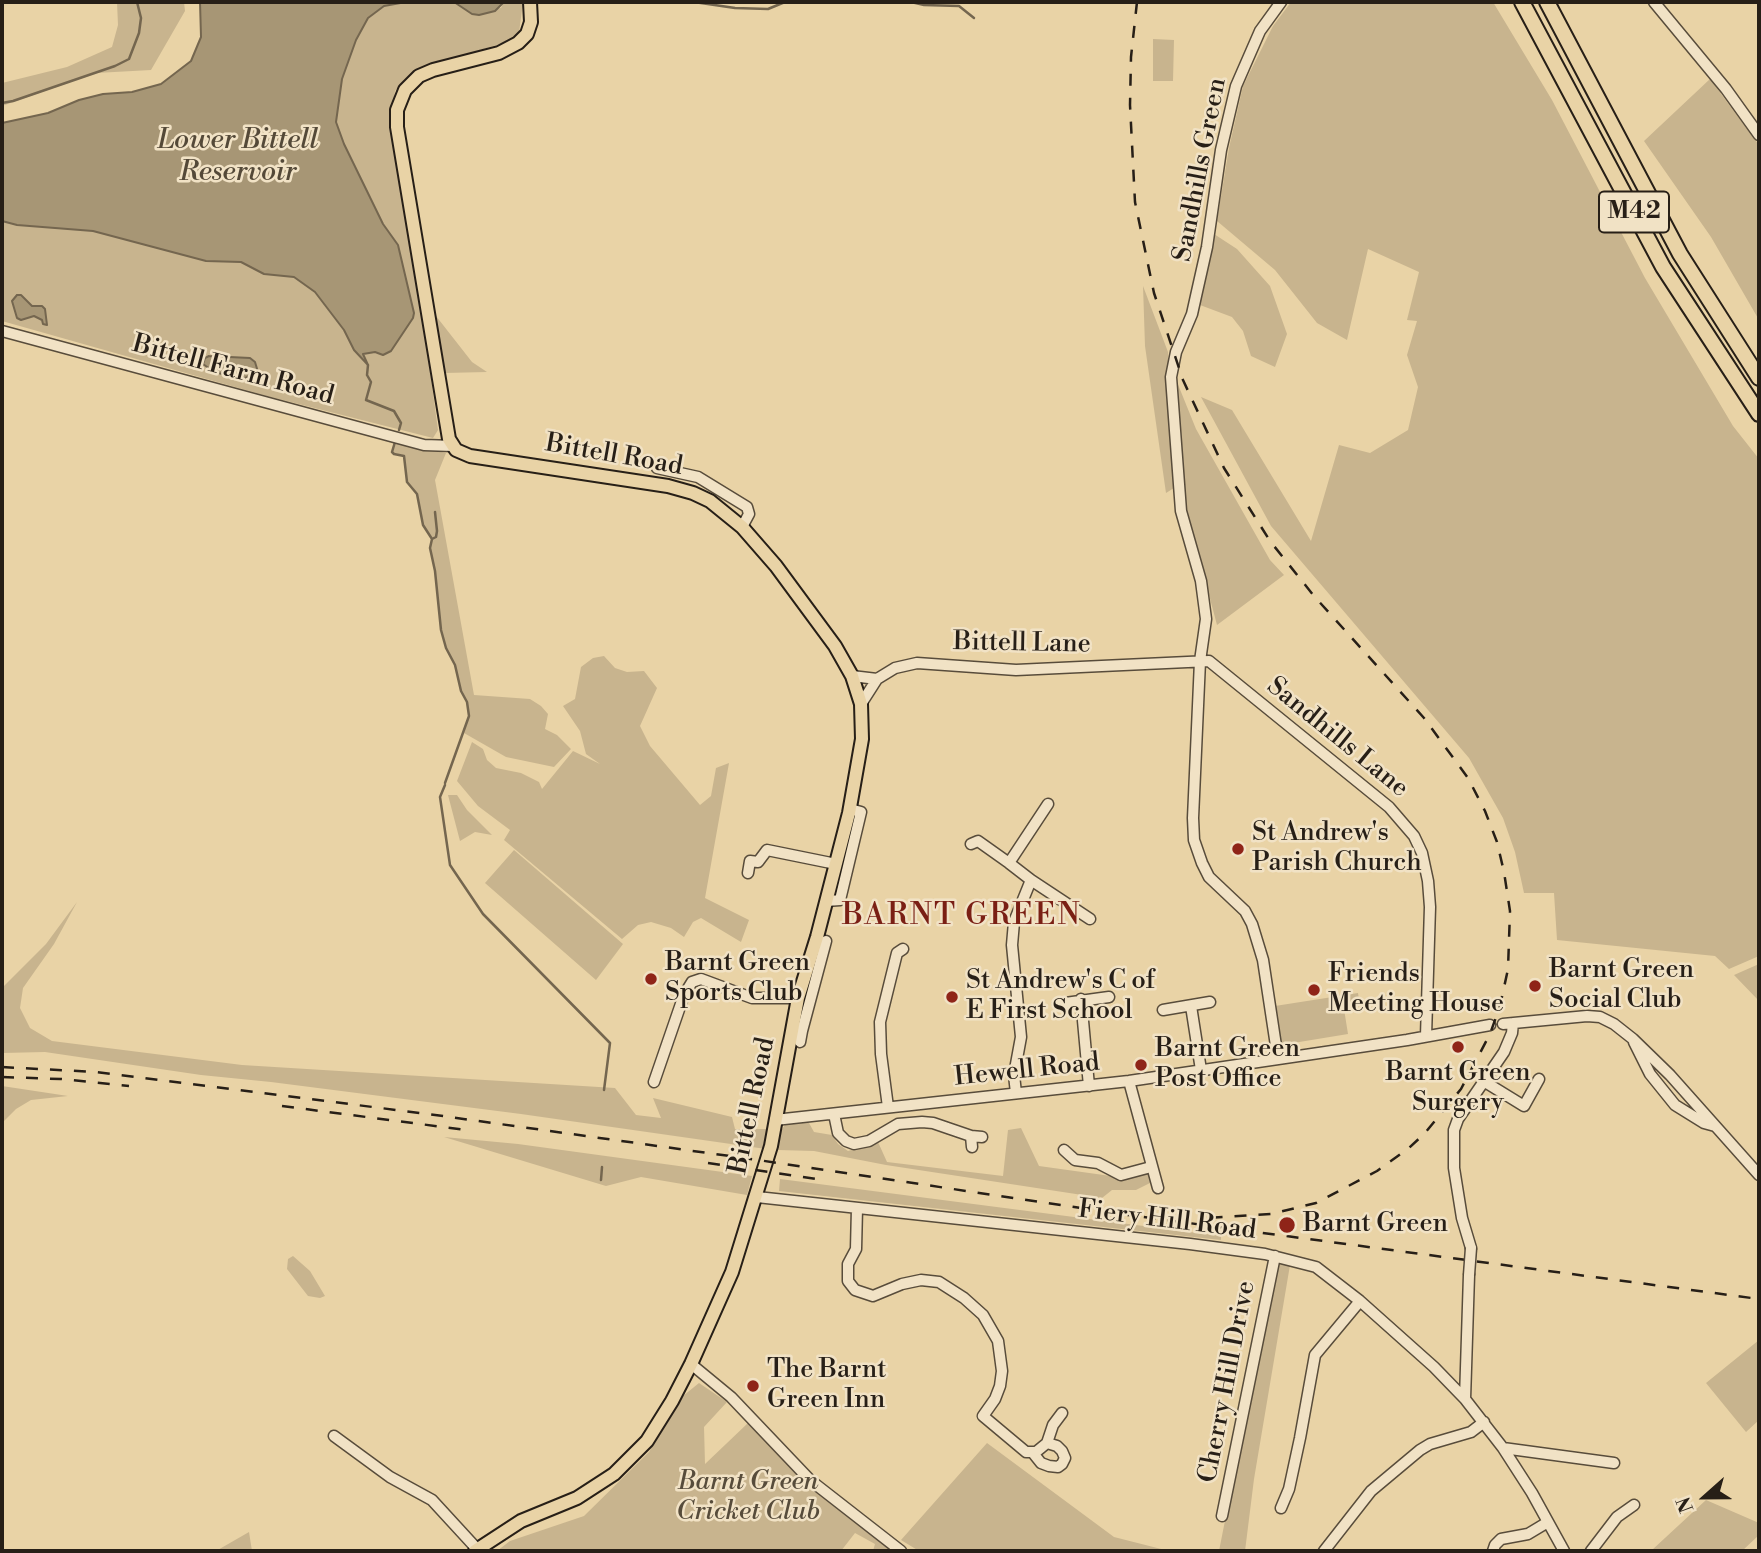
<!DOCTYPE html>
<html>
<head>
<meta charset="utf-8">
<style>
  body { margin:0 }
  #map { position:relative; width:1761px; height:1553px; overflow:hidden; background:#e9d3a6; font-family:"Libre Bodoni",serif }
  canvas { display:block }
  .frame { position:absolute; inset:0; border:4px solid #271f17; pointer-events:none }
  .north { position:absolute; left:1670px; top:1462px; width:70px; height:70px; -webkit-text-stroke:5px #f1e2c5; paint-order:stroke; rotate:249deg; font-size:19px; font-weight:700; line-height:28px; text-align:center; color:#271f17 }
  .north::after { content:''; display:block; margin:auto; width:24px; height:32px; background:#271f17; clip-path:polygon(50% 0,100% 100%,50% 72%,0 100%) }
</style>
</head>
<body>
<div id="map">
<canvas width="1761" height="1553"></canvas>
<div class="frame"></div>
<div class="north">N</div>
</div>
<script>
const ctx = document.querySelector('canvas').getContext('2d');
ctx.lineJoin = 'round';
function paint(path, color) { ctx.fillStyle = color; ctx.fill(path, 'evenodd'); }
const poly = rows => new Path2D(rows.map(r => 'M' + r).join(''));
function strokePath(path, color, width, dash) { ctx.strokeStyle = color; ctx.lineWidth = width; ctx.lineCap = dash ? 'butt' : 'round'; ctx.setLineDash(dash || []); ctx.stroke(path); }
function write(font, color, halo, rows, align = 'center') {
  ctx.font = font + ' "Libre Bodoni",serif'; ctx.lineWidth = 5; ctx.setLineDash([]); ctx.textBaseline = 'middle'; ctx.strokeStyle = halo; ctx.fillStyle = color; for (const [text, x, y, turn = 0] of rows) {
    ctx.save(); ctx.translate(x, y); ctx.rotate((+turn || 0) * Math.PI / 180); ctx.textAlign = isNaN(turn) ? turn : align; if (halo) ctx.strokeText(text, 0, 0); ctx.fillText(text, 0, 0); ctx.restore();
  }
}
paint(poly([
  [117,2,184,2,185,11,151,70,96,73,2,106,2,83,67,67,112,47,118,25],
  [406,2,454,2,467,11,501,8,504,2,523,2,519,33,509,41,430,66,405,79,395,91,390,129,429,363,438,430,433,438,267,396,2,321,2,221,17,225,93,231,206,261,241,262,264,274,294,277,315,292,344,330,354,350,367,364,363,354,366,352,383,354,413,318,398,245,383,224,344,144,336,122,342,79,356,40,368,18,384,6],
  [1291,2,1493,2,1552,100,1645,278,1733,426,1759,459,1759,956,1729,969,1715,956,1557,940,1554,893,1524,893,1515,852,1503,818,1469,758,1271,526,1201,397,1232,410,1311,541,1339,445,1370,453,1408,430,1418,387,1407,355,1417,321,1407,320,1419,272,1368,249,1347,340,1317,323,1275,270,1217,221,1229,148,1243,86,1273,26],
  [1153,39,1174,40,1173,81,1153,81],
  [1710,79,1759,145,1759,320,1711,237,1644,141],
  [1214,234,1237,249,1270,286,1287,334,1275,367,1251,356,1243,331,1232,317,1200,305],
  [1143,286,1168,352,1174,488,1166,493,1145,346],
  [436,316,472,362,487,372,444,373],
  [1177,382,1196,429,1270,560,1284,575,1217,625,1185,504,1174,383],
  [395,442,446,453,435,480,474,695,530,699,541,706,548,714,545,729,557,735,571,749,554,767,506,757,464,733,469,715,467,702,461,691,455,665,446,648,441,630,435,571,430,548,432,539,423,525,417,494,407,482,404,456,392,452],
  [604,656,615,668,627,672,644,671,657,688,640,726,650,746,700,805,711,796,716,768,729,763,705,898,749,920,741,942,701,918,693,922,684,937,671,928,651,922,638,925,622,939,504,840,510,830,478,806,457,781,472,742,483,749,487,760,496,768,521,773,539,782,542,789,573,751,600,764,586,754,580,731,563,706,575,699,581,667,593,658],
  [448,795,457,795,467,810,492,835,475,832,460,841],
  [514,850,623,944,596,980,485,883],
  [77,902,54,944,23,988,20,1008,30,1028,52,1041,242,1065,615,1088,636,1115,661,1118,653,1098,732,1117,735,1129,767,1129,766,1149,521,1114,271,1082,201,1075,45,1052,2,1053,2,988,46,944],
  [1759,964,1759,1001,1734,975],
  [1358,993,1360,1006,1344,1009,1348,1034,1281,1045,1275,1006],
  [2,1086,68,1096,31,1100,16,1109,2,1123],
  [795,1123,809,1123,814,1132,832,1135,838,1144,848,1151,878,1142,887,1162,1003,1176,1008,1130,1021,1128,1039,1166,1125,1178,1149,1171,1152,1182,1136,1190,1112,1190,1102,1198,886,1165,814,1151,778,1150,780,1132,785,1125],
  [444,1137,518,1144,752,1176,747,1195,641,1177,606,1186],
  [780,1179,1221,1236,1221,1240,779,1191],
  [293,1256,310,1271,325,1296,320,1298,308,1296,287,1269,288,1259],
  [1276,1262,1290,1265,1254,1479,1245,1551,1219,1551],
  [1759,1340,1759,1420,1746,1432,1706,1383],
  [699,1383,727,1402,704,1427,705,1464,748,1423,807,1483,894,1551,873,1551,875,1544,855,1533,841,1551,497,1551,510,1541,584,1516,649,1452,683,1396],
  [987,1443,1114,1537,1169,1551,919,1551,901,1540],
  [1706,1500,1759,1523,1759,1535,1742,1551,1652,1550],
  [249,1532,252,1551,216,1551]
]), '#c8b48e');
const water = poly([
  [200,2,443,2,406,2,384,6,368,18,356,40,342,79,336,122,344,144,383,224,398,245,414,313,413,318,391,351,383,355,375,352,363,354,368,365,354,350,344,330,315,292,294,277,264,274,241,262,206,261,93,231,17,225,2,221,2,123,48,113,79,100,103,94,132,92,161,84,191,61,201,37,200,2],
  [454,2,504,2,495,11,479,15,472,14,454,2],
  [17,295,21,295,32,306,42,306,45,309,47,325,43,324,42,320,34,316,21,320,17,318,12,301,17,295],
  [209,356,250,358,255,362,258,372,243,379,214,372,203,364,205,358,209,356]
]);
paint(water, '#a79675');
strokePath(water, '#74664f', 2);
strokePath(poly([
  [694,2,735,8,768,9,785,2],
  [801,2,812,2],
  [911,2,924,5,959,6,974,18],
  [2,103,13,101,115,66,129,59,139,33,141,18,137,2],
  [368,365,367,375,371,382,366,400,394,411,401,423,399,430],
  [395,442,392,452,394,454,404,456,407,482,417,494,423,525,432,539,430,548,435,571,441,630,446,648,455,665,461,691,467,702,469,716,445,783],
  [432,539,436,537,437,531,435,512],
  [445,785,440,797,450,865,483,914,610,1043,604,1090],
  [601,1180,602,1167]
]), '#74664f', 2.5);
const minor = poly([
  [1654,2,1726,89,1759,135],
  [2,331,424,445,453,446],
  [657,468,698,477,747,507,749,514,742,527],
  [852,676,877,679],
  [861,704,877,679,895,668,917,663,1016,670,1209,661,1389,807,1414,836,1422,853,1428,881,1430,907,1426,1036],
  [971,844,978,841,1009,863],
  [748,873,750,861,758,862,767,850,836,864],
  [1031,880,1090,919],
  [826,901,840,900,861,812,850,809],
  [1081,999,1089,1086],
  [1058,1004,1109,997],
  [1191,1006,1201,1070],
  [1163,1010,1210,1002],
  [1503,1024,1587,1016,1600,1017,1614,1024,1633,1039,1670,1075,1759,1175],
  [796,1029,802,1031,800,1042],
  [802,1031,826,941],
  [1634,1042,1650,1074,1675,1105,1704,1123,1715,1126],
  [1278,1059,1263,960,1252,924,1245,911,1209,877,1202,863,1194,840,1193,818,1200,661,1206,619,1201,581,1181,511,1171,377,1176,352,1192,314,1196,296,1207,247,1221,150,1236,86,1260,31,1281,2],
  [1129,1081,1158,1188],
  [654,1082,684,995,692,982,701,979,752,998,798,998],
  [1485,1082,1524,1106,1539,1079],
  [1016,1093,1014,1075,1021,1037,1012,945,1014,922,1031,880,1009,863,1048,804],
  [888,1107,881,1054,880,1022,897,953,903,949],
  [834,1114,838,1133,846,1141,854,1144,869,1141,898,1124,922,1122,933,1123,971,1136,982,1137],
  [775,1120,1129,1081,1407,1040,1490,1025],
  [971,1136,972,1147],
  [1064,1150,1075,1160,1098,1163,1121,1175,1151,1167],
  [757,1197,1190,1244,1265,1254,1316,1267,1360,1301,1434,1367,1465,1399,1503,1448,1532,1493,1564,1551],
  [857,1208,856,1249,848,1264,848,1281,855,1290,873,1296,902,1284,921,1280,939,1282,964,1298,983,1315,998,1341,1002,1371,1000,1386,995,1399,983,1416,1026,1452,1036,1452,1047,1443,1053,1425,1062,1413],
  [1471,1248,1462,1218,1454,1168,1454,1130,1458,1119,1504,1052,1512,1033,1513,1023],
  [691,1364,731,1397,810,1480,901,1551],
  [1465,1399,1469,1275],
  [334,1436,390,1477,432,1500,477,1549],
  [1503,1448,1614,1463],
  [1033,1453,1041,1463,1049,1466,1058,1467,1062,1464,1065,1458,1062,1451,1057,1446,1047,1443],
  [1281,1508,1289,1489,1300,1438,1315,1355,1360,1301],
  [1222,1516,1275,1256],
  [1324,1551,1371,1491,1420,1450,1430,1444,1471,1432,1484,1422],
  [1493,1551,1495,1545,1501,1539,1528,1534,1548,1522],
  [1591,1551,1617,1517,1634,1505]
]);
const major = poly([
  [475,1551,521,1521,577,1498,614,1474,647,1441,672,1401,691,1364,732,1272,771,1146,798,998,817,937,849,813,862,739,861,704,852,676,835,646,776,566,742,527,710,501,693,493,668,486,470,456,456,450,449,439,397,127,397,110,405,90,419,76,433,70,499,53,518,43,527,34,531,22,530,2]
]);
const highway = poly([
  [1522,2,1663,267,1759,414],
  [1547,2,1680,254,1759,378]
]);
strokePath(minor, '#584c3b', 13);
strokePath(major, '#271f17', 16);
strokePath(highway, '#271f17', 18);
strokePath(minor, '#f1e2c5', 10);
strokePath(major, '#e9d3a6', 12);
strokePath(highway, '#e9d3a6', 14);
strokePath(poly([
  [1137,2,1131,57,1130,105,1135,202,1154,293,1183,380,1224,468,1270,541,1314,596,1424,718,1468,778,1485,811,1497,842,1504,872,1510,911,1508,969,1500,1006,1490,1034,1461,1089,1425,1133,1409,1148,1377,1171,1316,1203,1271,1214,1207,1218],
  [2,1067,96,1072,428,1114,758,1160,1121,1214,1759,1299],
  [2,1077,61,1079,129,1086],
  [282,1106,466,1130],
  [708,1163,823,1180]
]), '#271f17', 2.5, [12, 12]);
const minorBridge = poly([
  [1469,1275,1471,1248]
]);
strokePath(minorBridge, '#584c3b', 13, []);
strokePath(minorBridge, '#f1e2c5', 10);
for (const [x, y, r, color] of [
  [1238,849,7,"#8f2418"],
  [651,979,7,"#8f2418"],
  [1535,986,7,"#8f2418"],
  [1314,990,7,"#8f2418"],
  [952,997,7,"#8f2418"],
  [1458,1047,7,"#8f2418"],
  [1141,1065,7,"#8f2418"],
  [1287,1225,9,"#8f2418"],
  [753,1386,7,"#8f2418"]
]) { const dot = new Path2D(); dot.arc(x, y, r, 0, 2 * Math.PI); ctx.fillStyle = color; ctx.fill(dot); strokePath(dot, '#f1e2c5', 2.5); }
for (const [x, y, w] of [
  [1634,212,70]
]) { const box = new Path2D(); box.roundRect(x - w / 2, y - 20.5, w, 41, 5); ctx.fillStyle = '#f1e2c5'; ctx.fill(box); strokePath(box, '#271f17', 2); }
write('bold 24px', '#271f17', null, [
  ["M42",1634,212]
]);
write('26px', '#271f17', '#f1e2c5', [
  ["Sandhills Green",1201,170,-79],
  ["Bittell Farm Road",233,371,15],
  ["Bittell Road",614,456,10],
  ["Bittell Lane",1022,644,1],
  ["Sandhills Lane",1337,738,39],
  ["Hewell Road",1027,1071,-6],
  ["Bittell Road",753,1106,-78],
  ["Fiery Hill Road",1167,1221,7],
  ["Cherry Hill Drive",1228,1382,-79]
]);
write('26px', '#271f17', '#f1e2c5', [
  ["St Andrew's",1252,834],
  ["Parish Church",1252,864],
  ["Barnt Green",665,964],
  ["Sports Club",665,994],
  ["Barnt Green",1549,971],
  ["Social Club",1549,1001],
  ["Friends",1328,975],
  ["Meeting House",1328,1005],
  ["St Andrew's C of",966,982],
  ["E First School",966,1012],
  ["Barnt Green",1155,1050],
  ["Post Office",1155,1080],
  ["Barnt Green",1458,1074,"center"],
  ["Surgery",1458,1104,"center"],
  ["Barnt Green",1303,1225],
  ["The Barnt",767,1371],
  ["Green Inn",767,1401]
], 'left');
write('italic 26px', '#574c3b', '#f1e2c5', [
  ["Barnt Green",748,1483],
  ["Cricket Club",748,1513]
]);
write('italic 28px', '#544938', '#f1e2c5', [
  ["Lower Bittell",238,141],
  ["Reservoir",238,173]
]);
ctx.letterSpacing = '2px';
write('30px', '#7a1f14', '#f1e2c5', [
  ["BARNT GREEN",962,917]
]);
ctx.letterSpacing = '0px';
</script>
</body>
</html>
